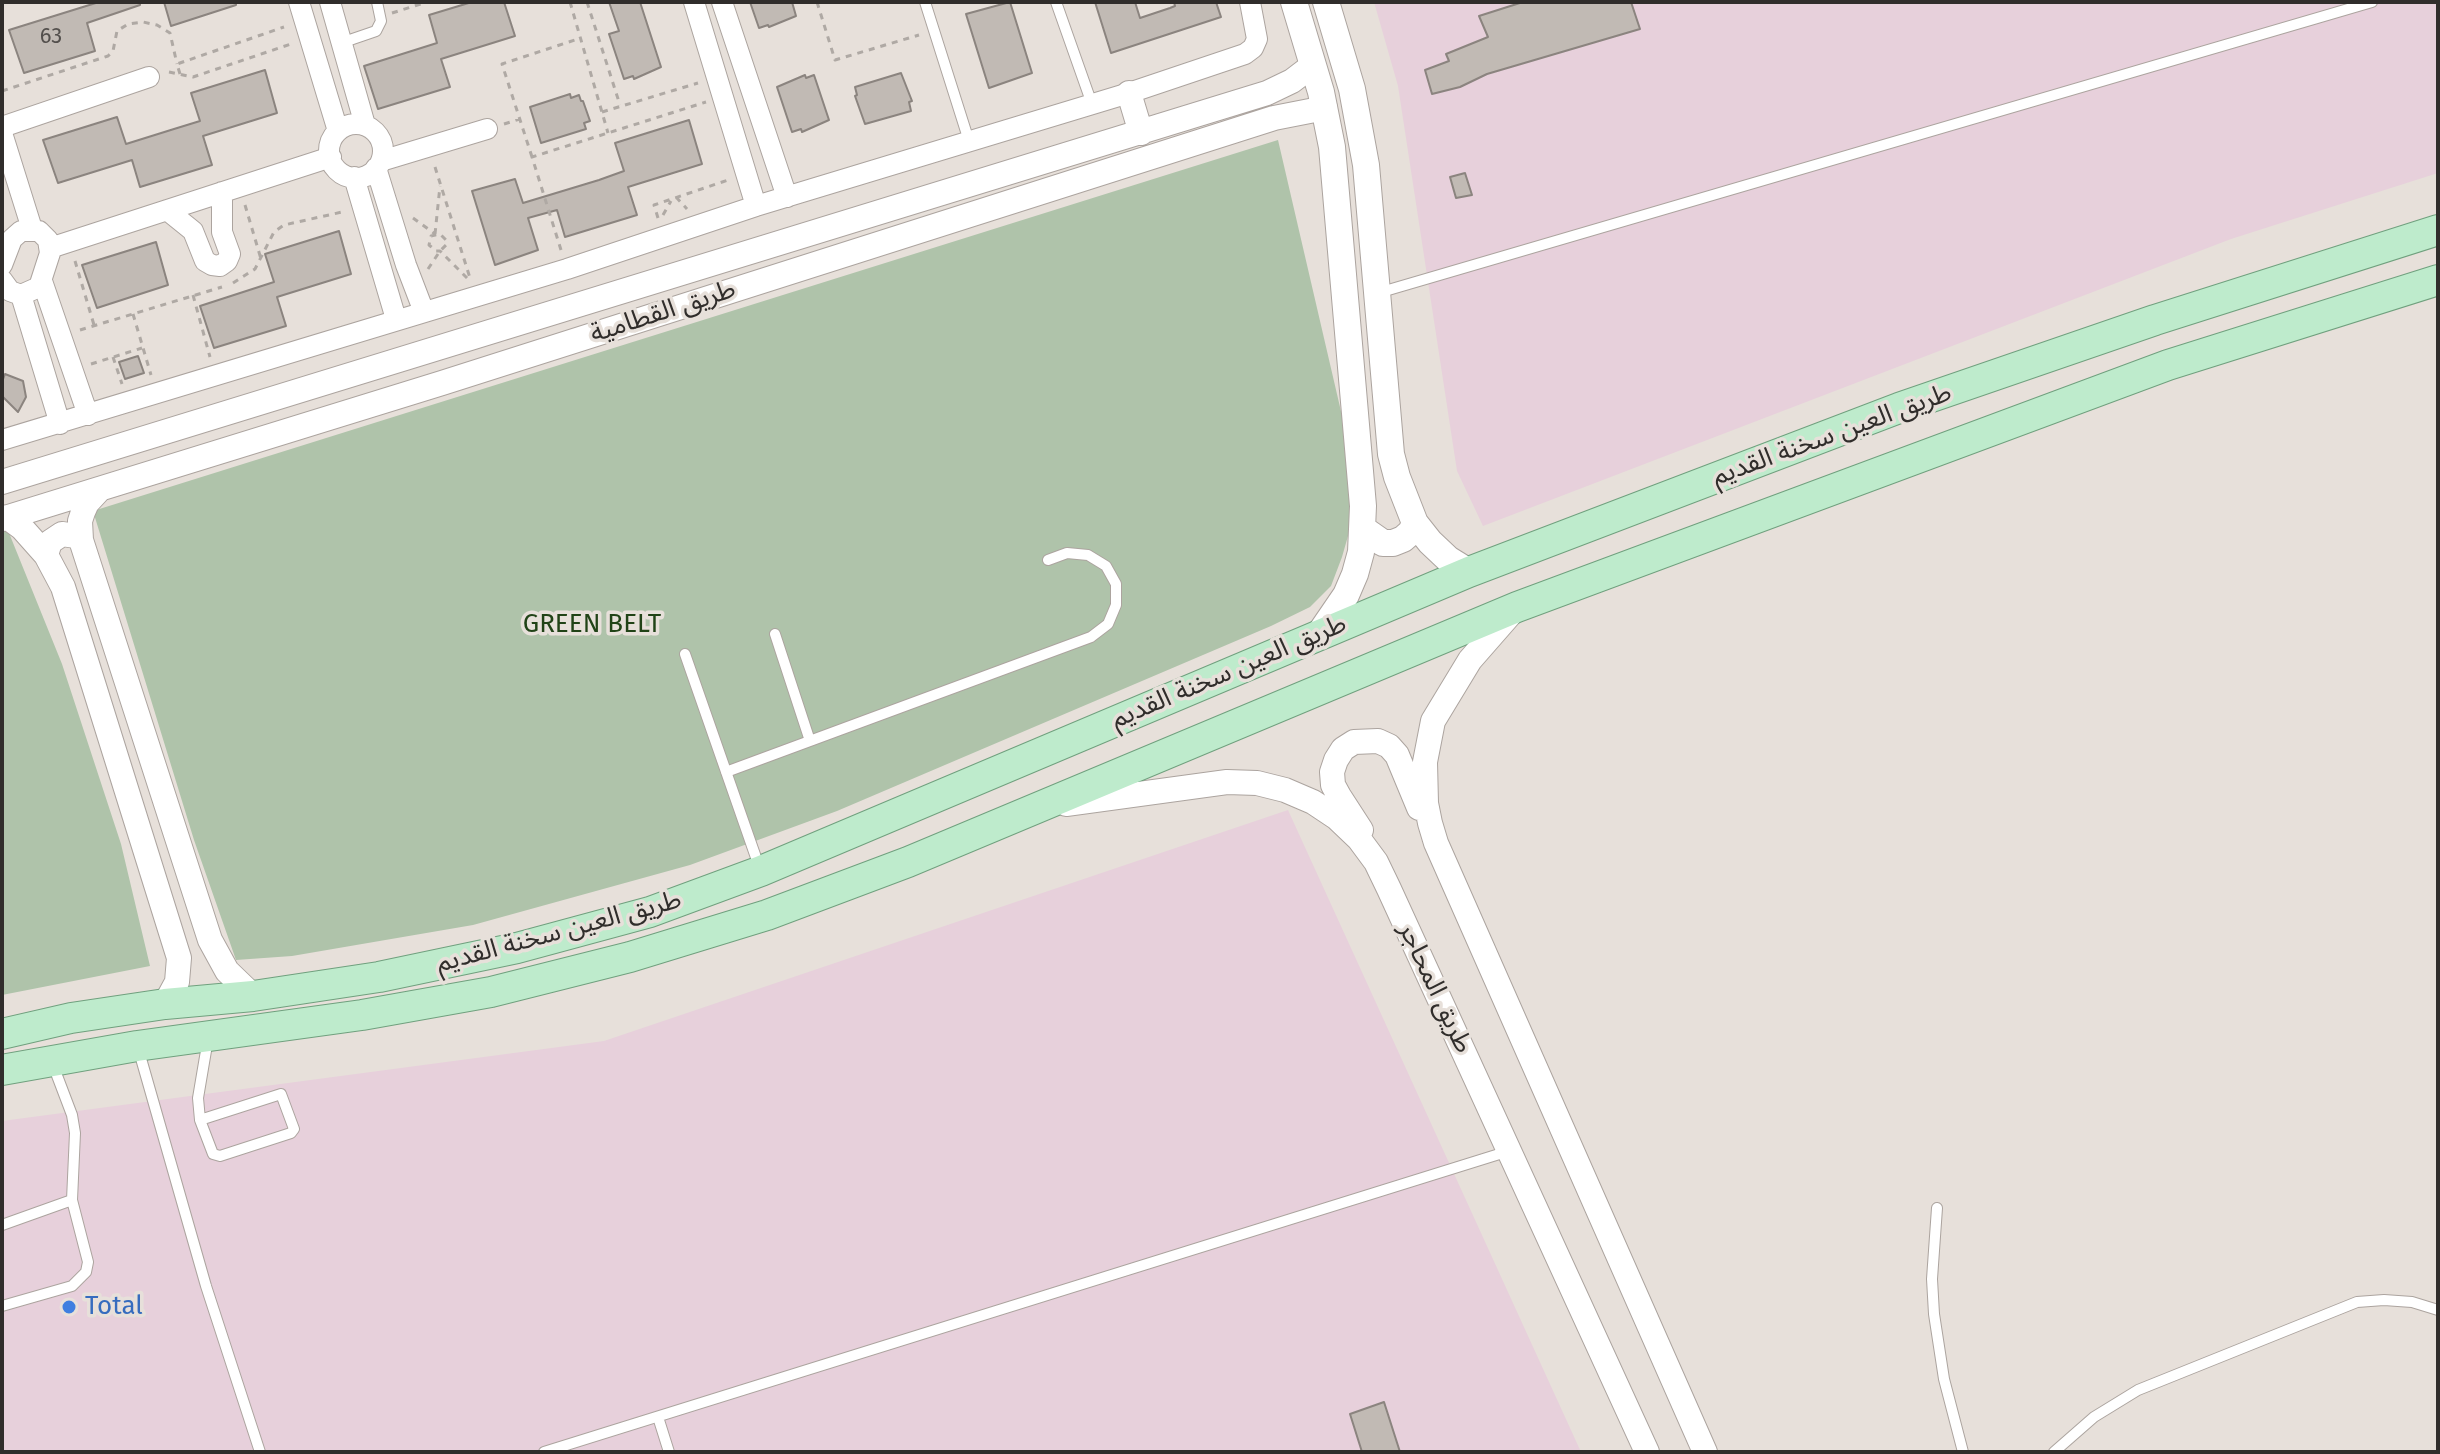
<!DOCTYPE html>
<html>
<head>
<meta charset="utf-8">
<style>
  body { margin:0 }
  #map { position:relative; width:2440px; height:1454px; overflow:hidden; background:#e7e0da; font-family:"Fira Sans",sans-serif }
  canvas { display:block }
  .frame { position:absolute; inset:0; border:4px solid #302d2b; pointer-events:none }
</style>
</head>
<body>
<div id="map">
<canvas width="2440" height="1454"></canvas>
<div class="frame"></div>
</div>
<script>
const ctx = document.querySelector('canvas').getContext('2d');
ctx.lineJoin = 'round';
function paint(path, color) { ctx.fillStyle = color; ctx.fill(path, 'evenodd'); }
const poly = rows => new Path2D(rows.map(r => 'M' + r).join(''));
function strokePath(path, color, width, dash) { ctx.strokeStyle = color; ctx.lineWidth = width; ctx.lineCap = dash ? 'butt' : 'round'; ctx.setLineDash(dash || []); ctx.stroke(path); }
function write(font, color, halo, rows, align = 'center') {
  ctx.font = font + ' "Fira Sans","Noto Sans Arabic",sans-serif'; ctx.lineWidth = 7; ctx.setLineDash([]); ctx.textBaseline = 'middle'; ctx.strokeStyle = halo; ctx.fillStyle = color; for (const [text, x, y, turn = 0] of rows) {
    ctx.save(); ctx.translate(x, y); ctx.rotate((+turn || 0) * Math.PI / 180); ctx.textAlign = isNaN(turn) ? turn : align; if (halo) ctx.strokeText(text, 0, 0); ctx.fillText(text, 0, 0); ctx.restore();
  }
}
paint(poly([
  [1374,2,2438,2,2438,173,2231,239,1483,526,1457,471,1398,86],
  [1288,810,1581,1452,2,1452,2,1121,604,1041]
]), '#e7d0db');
paint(poly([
  [1278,140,1356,476,1352,522,1342,557,1331,586,1310,607,1271,626,837,811,690,865,473,925,292,956,236,960,194,840,93,511],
  [7,528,62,664,121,844,150,966,2,995,2,530]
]), '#afc3aa');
const building = poly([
  [99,2,140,2,140,5,87,23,95,51,24,73,9,30,99,2],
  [164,2,236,2,236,5,171,26,164,2],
  [472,2,504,2,515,36,441,59,450,87,378,109,364,66,437,43,429,15,472,2],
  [609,2,640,2,661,67,634,79,633,76,624,79,609,34,619,31,609,2],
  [750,2,792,2,796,16,769,27,768,25,759,28,750,2],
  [1010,2,1032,73,989,88,966,14,1010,2],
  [1095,2,1135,2,1140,18,1170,8,1175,6,1174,2,1216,2,1221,17,1111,53,1095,2],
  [1523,2,1631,2,1640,29,1487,74,1460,87,1432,94,1425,70,1449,61,1446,54,1488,37,1479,16,1523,2],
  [265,70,277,113,203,136,212,165,140,187,132,160,58,183,43,140,117,117,126,144,174,129,200,121,191,93,265,70],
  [901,73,912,101,909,102,911,111,865,124,855,96,857,95,855,87,901,73],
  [805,75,806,78,814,75,829,120,802,132,801,129,792,132,777,87,805,75],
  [570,94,571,98,579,95,581,101,583,101,590,121,584,123,586,129,541,143,530,107,570,94],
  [689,120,702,164,628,187,637,215,565,237,557,210,528,218,538,250,495,265,472,191,515,179,523,203,599,180,624,171,615,143,689,120],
  [1465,173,1472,195,1456,198,1450,177,1465,173],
  [339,231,351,274,277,297,286,326,214,348,200,306,274,282,265,254,339,231],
  [156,242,168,285,97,308,82,265,156,242],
  [138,356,144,373,125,379,119,362,138,356],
  [5,374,23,381,26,397,18,412,2,396,2,382,5,374],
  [1384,1402,1400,1452,1362,1452,1350,1414,1384,1402]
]);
paint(building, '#c1bab4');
strokePath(building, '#8b847f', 2);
const service = poly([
  [925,2,969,141],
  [1056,2,1092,104],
  [341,43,376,31,381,21,377,2],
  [1378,293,2372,2],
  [775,634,810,741],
  [685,654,760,869],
  [726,772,1091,637,1108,624,1116,605,1116,584,1106,566,1088,555,1067,553,1048,560],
  [138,1048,206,1286,260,1452],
  [200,1120,281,1094,294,1129,291,1133,220,1156,213,1154,200,1120,198,1098,208,1039],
  [1937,1208,1932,1279,1934,1314,1944,1379,1963,1452],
  [2,1225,72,1200],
  [2,1306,72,1286,86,1272,88,1262,72,1200,75,1133,72,1115,53,1065],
  [658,1417,669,1452],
  [544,1452,1509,1151],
  [2054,1452,2094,1417,2138,1390,2357,1302,2384,1300,2412,1302,2438,1310]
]);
const minor = poly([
  [299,2,338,131],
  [330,2,365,125],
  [694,2,756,206],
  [722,2,787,197],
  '329 151a27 27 0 1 1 54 0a27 27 0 1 1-54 0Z',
  [2,127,149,77],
  [2,133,32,229],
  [381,161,487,129],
  [376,168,406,265,424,312],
  [354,177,396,319],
  [167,210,193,231,205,261,212,265,220,266,227,261,230,254,222,232,222,192],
  [50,248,331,157],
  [2,265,12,239,21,231,39,231,48,240,50,253,39,287,21,295,10,291,2,280],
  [42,281,88,415],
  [21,295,60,424],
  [2,440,567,269,756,206,1129,93,1245,54,1253,48,1257,39,1250,2]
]);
const tertiary = poly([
  [1129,93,1141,133],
  [2,482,1267,93,1292,81,1313,65],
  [100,489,87,503,83,512,80,521,81,540,210,940,227,971,253,996],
  [7,517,22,528,46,555,63,587,179,958,177,982,165,1004],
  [2,519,442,383,1274,118,1325,108],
  [46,555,50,542,62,534,76,536,81,540],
  [1512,612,1470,660,1433,721,1425,762,1426,803,1430,823,1436,843,1705,1452],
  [1066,804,1227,782,1257,783,1285,790,1313,802,1337,818,1359,839,1376,862,1389,889,1647,1452],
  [1361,830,1339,796,1333,785,1332,772,1336,760,1343,749,1354,742,1378,741,1389,746,1397,755,1419,808]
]);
const secondary = poly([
  [1294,2,1321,92,1332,147,1363,506,1361,552,1355,574,1346,595,1320,633],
  [1326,2,1352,89,1366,165,1391,454,1397,477,1415,523,1430,542,1448,559,1469,572],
  [1363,529,1383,543,1393,543,1403,539,1411,532,1415,523]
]);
const primary = poly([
  [2,1034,71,1018,165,1004,253,996,379,977,517,948,650,912,761,871,1469,572,1899,408,2155,320,2438,230],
  [2,1070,137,1046,362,1015,491,992,630,957,767,915,908,862,1517,607,2168,365,2438,280]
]);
strokePath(service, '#aca49f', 12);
strokePath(minor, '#aca49f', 22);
strokePath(tertiary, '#aca49f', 26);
strokePath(secondary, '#aca49f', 28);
strokePath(primary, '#70a07e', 32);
strokePath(poly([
  [570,2,608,133],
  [587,2,620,105],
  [817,2,835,60,919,35],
  [392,13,427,2],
  [169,72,193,77,291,44],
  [180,74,177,64,284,27],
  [2,91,108,56,113,51,117,31,128,24,143,22,157,25,170,33,177,64],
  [602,112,698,83],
  [504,124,520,119],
  [532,157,502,64,581,38],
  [435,167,470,278],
  [676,197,687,209],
  [245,205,261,259],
  [663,215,671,201],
  [413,218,435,234],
  [658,218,654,205,728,180],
  [435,234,440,186],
  [561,250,532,157,706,102],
  [75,261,94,325],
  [428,269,440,251,447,244,446,240,440,234,431,236,429,245,436,251,440,251,468,279],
  [233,283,255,269,274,232,284,225,342,212],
  [193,295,210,357],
  [133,314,151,375],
  [80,330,222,287],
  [113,357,122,384],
  [91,364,142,348]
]), '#afa9a4', 3, [6, 6]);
strokePath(service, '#fff', 10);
strokePath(minor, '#fff', 20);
strokePath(tertiary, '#fff', 24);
strokePath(secondary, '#fff', 26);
strokePath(primary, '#beebcc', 30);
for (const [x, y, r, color] of [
  [69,1307,8,"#3f7fe0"]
]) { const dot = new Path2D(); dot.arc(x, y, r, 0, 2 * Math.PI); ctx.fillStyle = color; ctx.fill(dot); strokePath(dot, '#e7e0da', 3); }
write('22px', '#54504d', null, [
  ["63",51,37]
]);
write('26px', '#302d2b', '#e7e0da', [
  ["طريق القطامية",663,312,-18],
  ["طريق العين سخنة القديم",1832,435,-20],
  ["طريق العين سخنة القديم",1229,672,-23],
  ["طريق العين سخنة القديم",559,932,-15],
  ["طريق المحاجر",1435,988,65]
]);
write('26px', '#214317', '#e7e0da', [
  ["GREEN BELT",592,625]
]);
write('26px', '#366cbe', '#e7e0da', [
  ["Total",85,1307]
], 'left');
</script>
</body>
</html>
